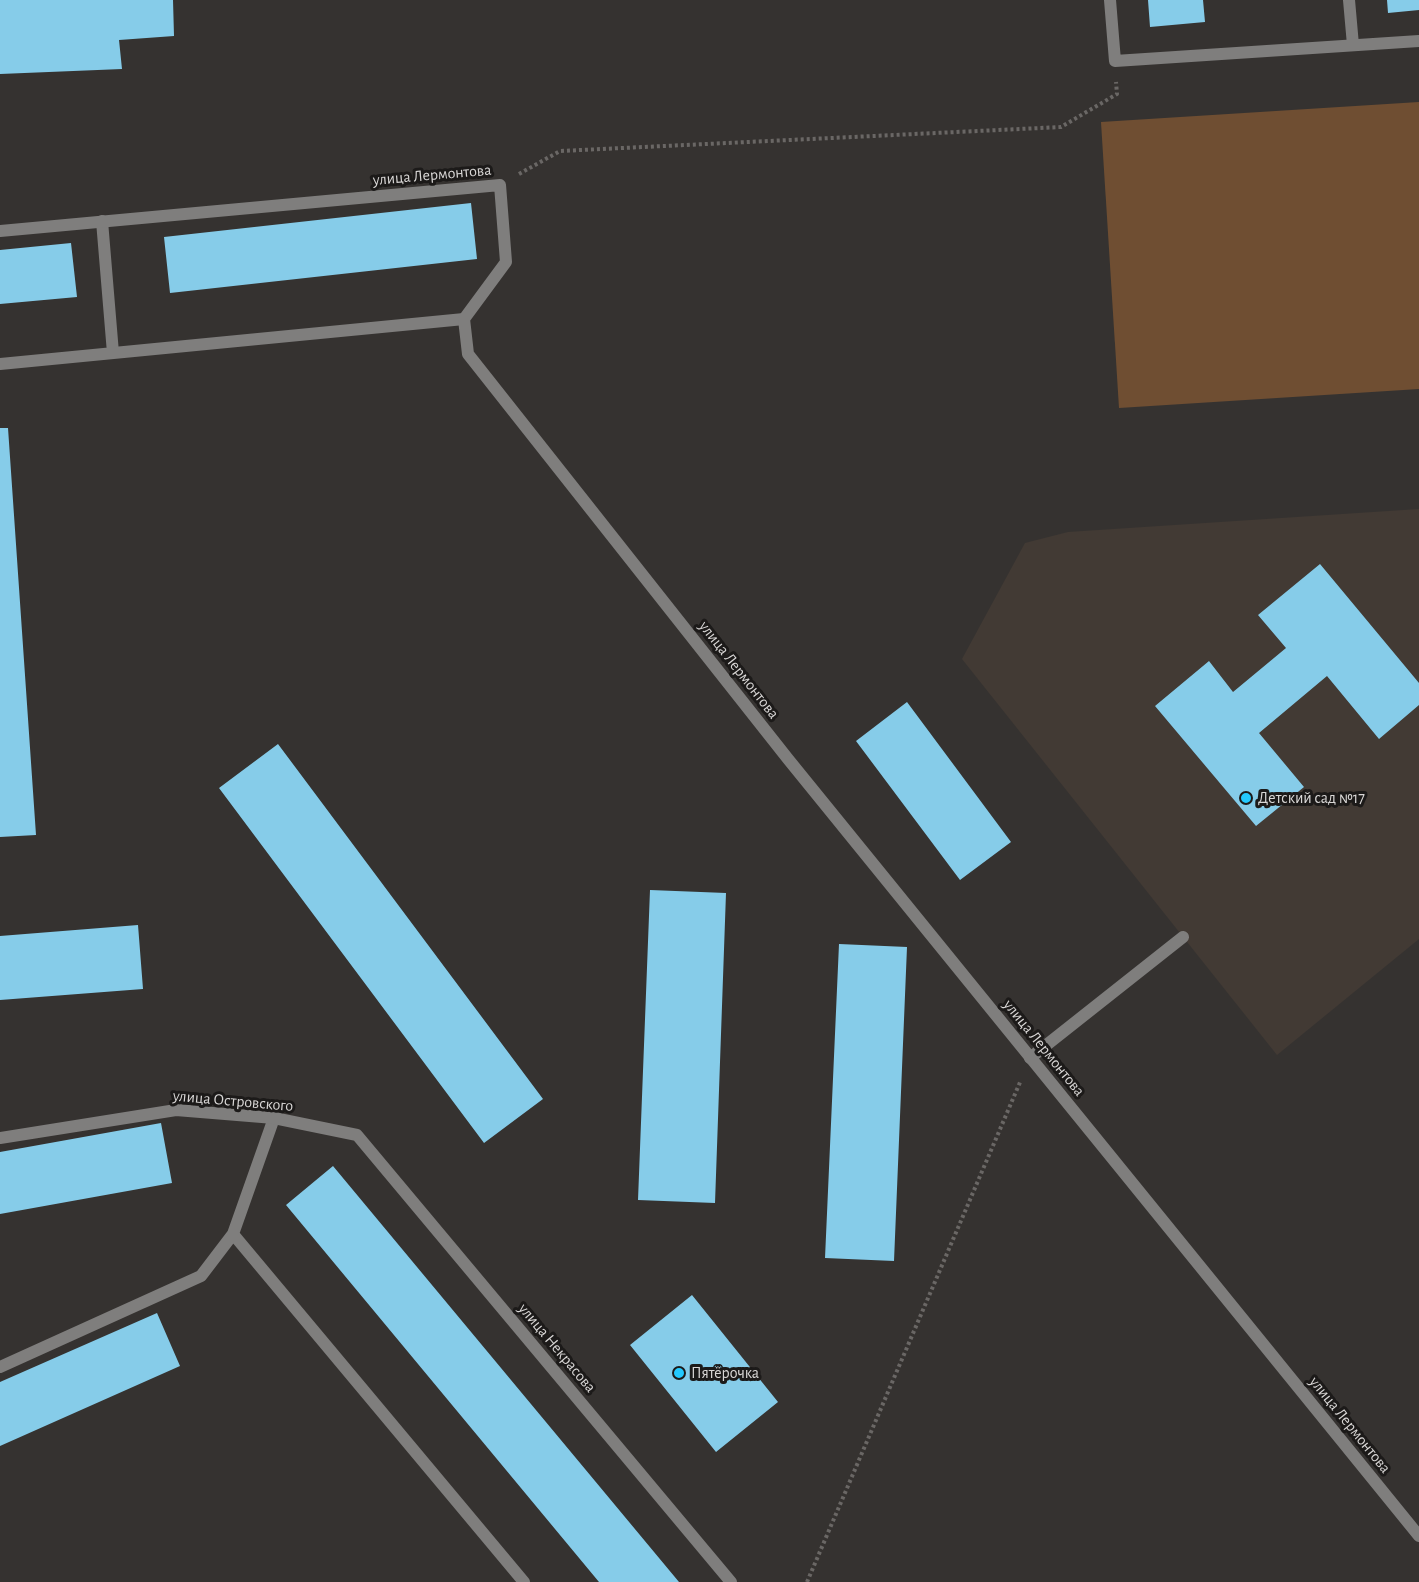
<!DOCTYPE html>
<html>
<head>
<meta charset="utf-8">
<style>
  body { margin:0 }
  canvas { display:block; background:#353230 }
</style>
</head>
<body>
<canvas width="1419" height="1582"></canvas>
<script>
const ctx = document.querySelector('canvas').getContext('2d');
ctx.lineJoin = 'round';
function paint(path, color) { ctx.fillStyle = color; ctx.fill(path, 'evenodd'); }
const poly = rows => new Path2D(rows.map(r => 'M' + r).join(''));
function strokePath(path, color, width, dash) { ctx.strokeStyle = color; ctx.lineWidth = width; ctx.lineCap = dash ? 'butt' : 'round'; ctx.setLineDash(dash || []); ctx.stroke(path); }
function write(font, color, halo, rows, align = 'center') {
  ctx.font = font + ' "Alegreya Sans",sans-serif'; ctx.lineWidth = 6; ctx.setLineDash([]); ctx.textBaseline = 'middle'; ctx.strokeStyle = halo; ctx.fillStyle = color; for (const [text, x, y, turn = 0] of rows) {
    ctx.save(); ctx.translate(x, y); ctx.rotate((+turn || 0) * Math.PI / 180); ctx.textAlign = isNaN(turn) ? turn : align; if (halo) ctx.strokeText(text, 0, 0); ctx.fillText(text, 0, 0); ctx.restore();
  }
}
paint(poly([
  [1419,509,1419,939,1277,1055,962,659,1025,543,1068,532]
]), '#423a34');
paint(poly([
  [1419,102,1419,389,1119,408,1101,122]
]), '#6f4e32');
paint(poly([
  [0,0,173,0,174,36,119,40,122,69,0,74],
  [1148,0,1203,0,1205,22,1150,27],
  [1387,0,1419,0,1419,10,1388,13],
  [471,203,477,259,170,293,164,237],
  [71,243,77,297,0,304,0,250],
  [0,428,8,428,36,835,0,837],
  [1320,564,1419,683,1419,705,1379,739,1327,676,1259,733,1304,787,1256,826,1155,706,1209,661,1233,692,1286,648,1258,615],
  [907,702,1011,842,960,880,856,741],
  [278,744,543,1099,484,1143,219,788],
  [650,890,726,893,715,1203,638,1200],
  [138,925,143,989,0,1000,0,936],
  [839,944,907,947,894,1261,825,1258],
  [161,1123,172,1183,0,1214,0,1152],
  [333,1166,679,1582,599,1582,286,1205],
  [692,1295,778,1402,716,1452,630,1345],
  [157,1313,180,1366,0,1446,0,1382]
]), '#86cce9');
strokePath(poly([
  [519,174,560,151,1061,127,1117,94,1116,82],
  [807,1582,1021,1080]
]), '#6a6765', 4, [3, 3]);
strokePath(poly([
  [1110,0,1115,61,1419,41],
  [1349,0,1353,45],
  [102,221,113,353],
  [0,364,464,319],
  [1030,1058,1183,937],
  [233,1234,524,1582],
  [0,1367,201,1276,233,1234,274,1118]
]), '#7f7e7d', 12);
strokePath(poly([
  [0,231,500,185,506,262,464,319,468,354,788,759,1419,1536],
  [0,1138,176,1110,274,1118,357,1135,731,1582]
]), '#7f7e7d', 12);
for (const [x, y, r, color] of [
  [1246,798,6,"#23c9fe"],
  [679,1373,6,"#23c9fe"]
]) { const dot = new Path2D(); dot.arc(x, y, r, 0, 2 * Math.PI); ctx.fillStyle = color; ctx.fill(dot); strokePath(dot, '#1c1a19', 2); }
write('16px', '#d9d7d6', '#1c1a19', [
  ["улица Лермонтова",432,175,-5],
  ["улица Лермонтова",739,670,52],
  ["улица Лермонтова",1044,1048,51],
  ["улица Островского",233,1101,5],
  ["улица Некрасова",557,1348,50],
  ["улица Лермонтова",1350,1425,51]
]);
write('16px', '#d9d7d6', '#1c1a19', [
  ["Детский сад №17",1258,798],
  ["Пятёрочка",691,1373]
], 'left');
</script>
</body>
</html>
